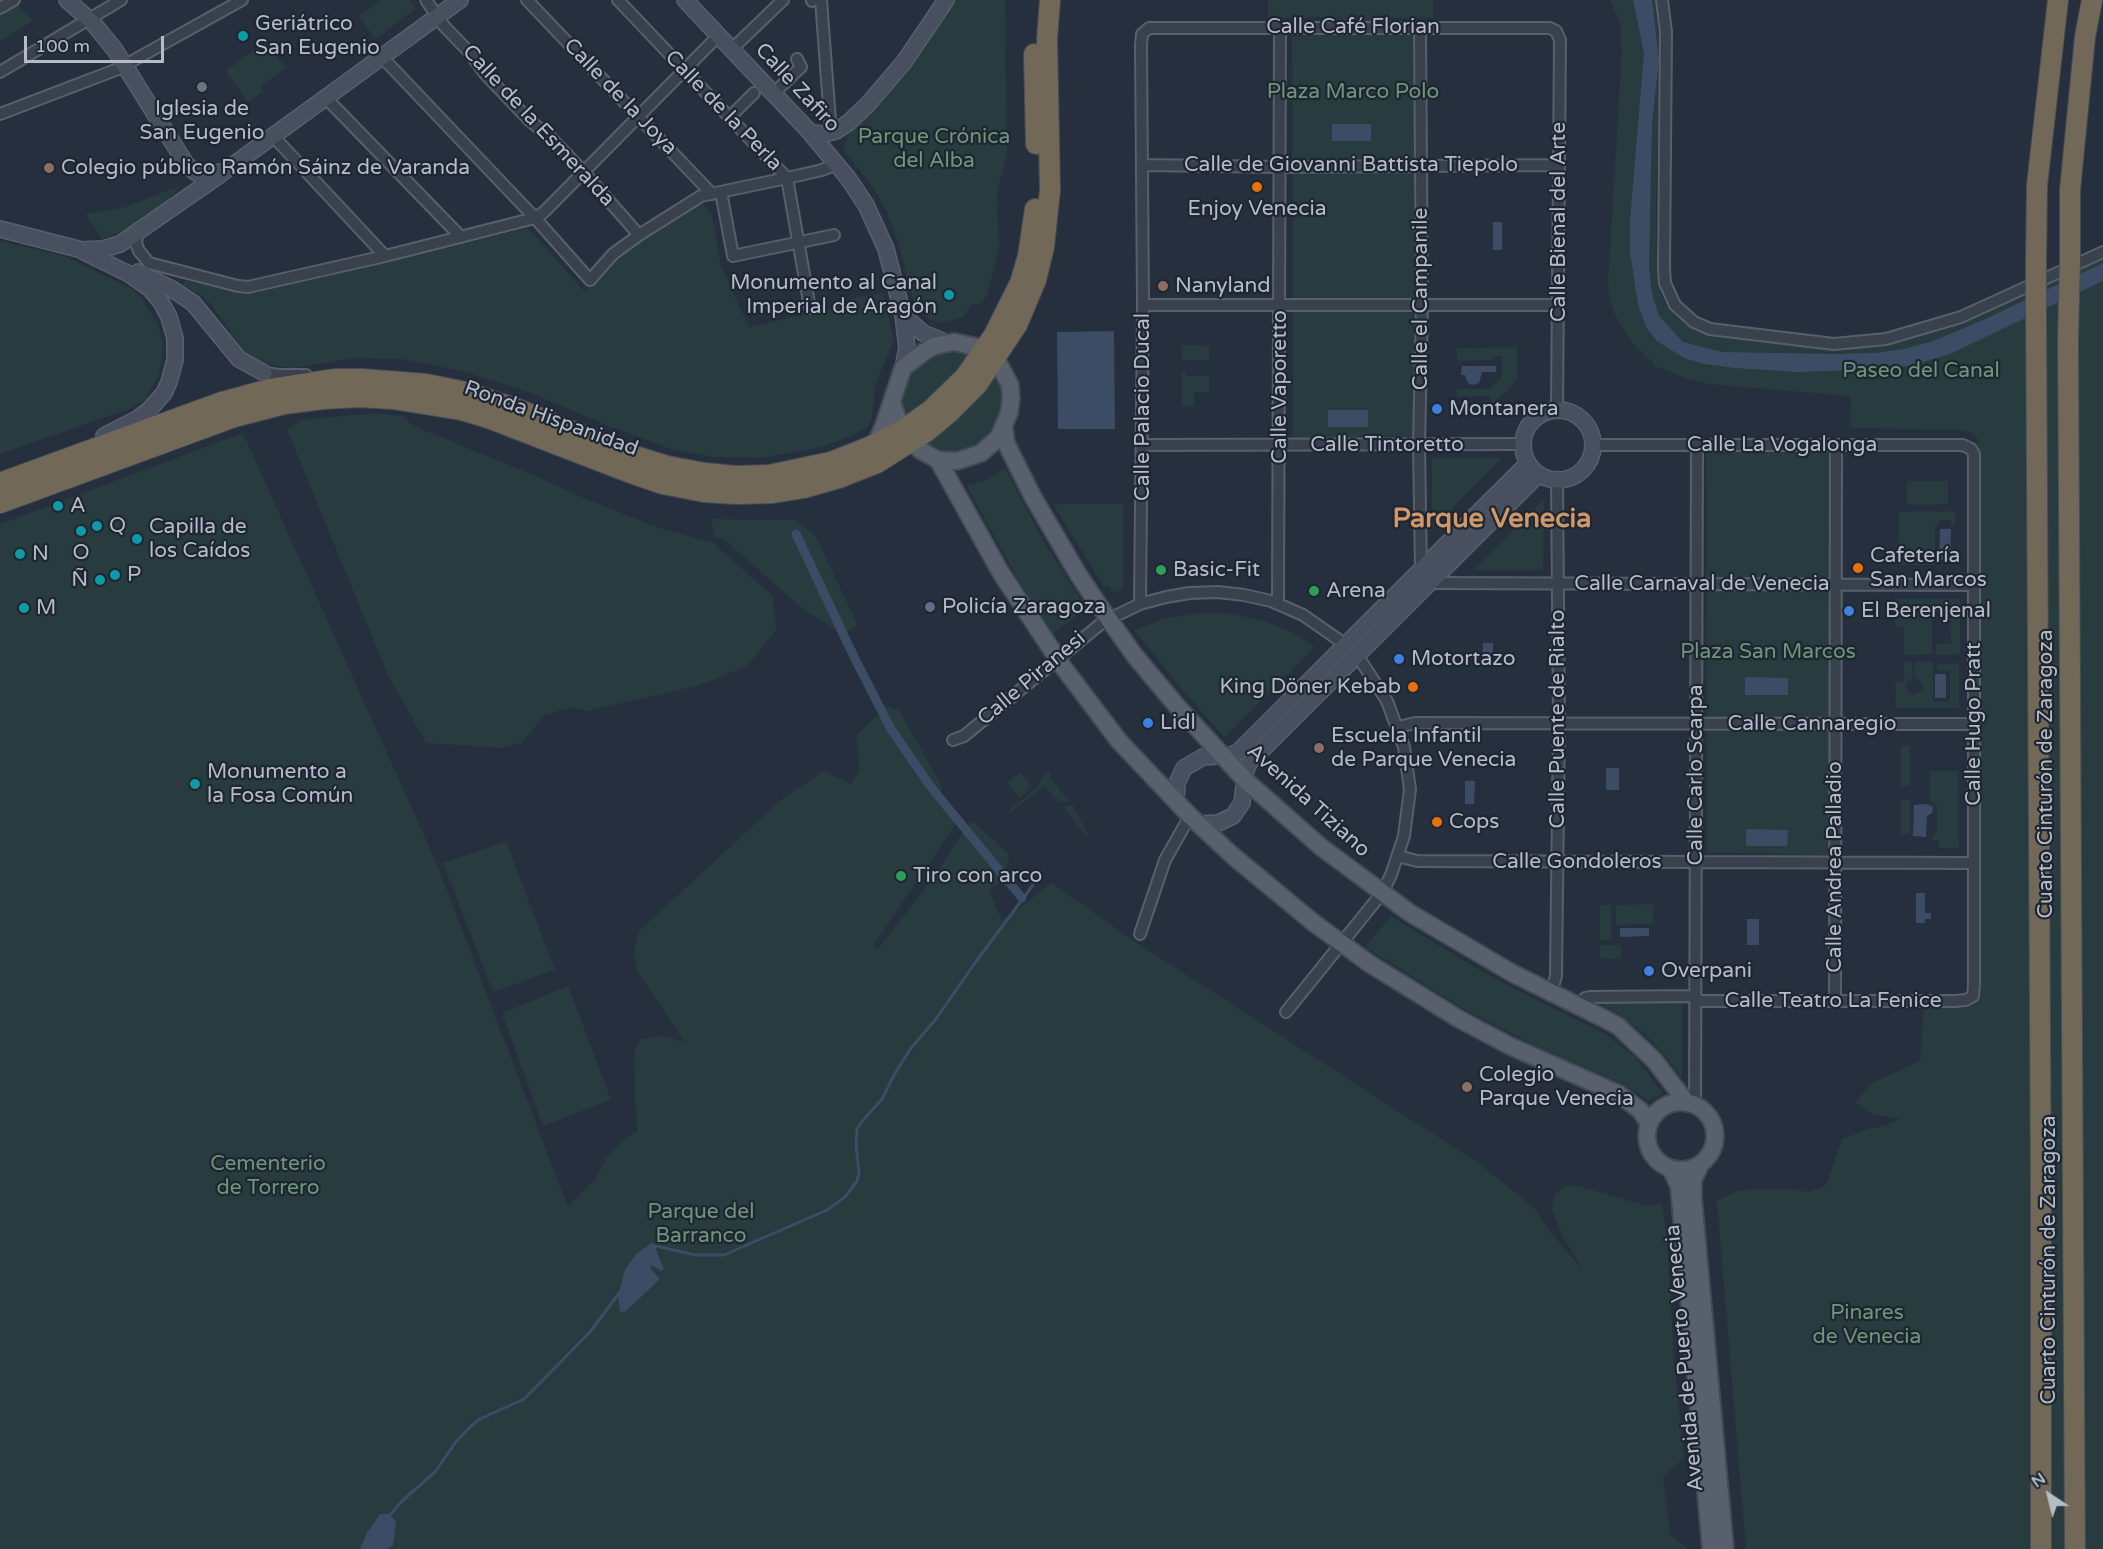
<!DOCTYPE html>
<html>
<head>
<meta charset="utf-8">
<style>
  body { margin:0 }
  #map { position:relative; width:2103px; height:1549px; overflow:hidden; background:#262f3d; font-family:"Varela Round",sans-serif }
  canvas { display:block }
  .north { position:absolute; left:2019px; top:1465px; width:60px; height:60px; -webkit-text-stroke:4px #1e2632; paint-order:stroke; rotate:325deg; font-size:16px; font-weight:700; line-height:24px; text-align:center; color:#b5bcc8 }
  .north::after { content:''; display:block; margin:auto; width:21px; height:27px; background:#b5bcc8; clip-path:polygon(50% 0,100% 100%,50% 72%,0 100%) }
  .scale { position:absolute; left:24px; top:36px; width:140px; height:27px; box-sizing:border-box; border:3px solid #b5bcc8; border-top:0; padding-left:8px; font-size:18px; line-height:21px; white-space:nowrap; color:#b5bcc8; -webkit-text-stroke:4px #1e2632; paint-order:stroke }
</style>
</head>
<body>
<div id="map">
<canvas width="2103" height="1549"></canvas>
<div class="north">N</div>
<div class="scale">100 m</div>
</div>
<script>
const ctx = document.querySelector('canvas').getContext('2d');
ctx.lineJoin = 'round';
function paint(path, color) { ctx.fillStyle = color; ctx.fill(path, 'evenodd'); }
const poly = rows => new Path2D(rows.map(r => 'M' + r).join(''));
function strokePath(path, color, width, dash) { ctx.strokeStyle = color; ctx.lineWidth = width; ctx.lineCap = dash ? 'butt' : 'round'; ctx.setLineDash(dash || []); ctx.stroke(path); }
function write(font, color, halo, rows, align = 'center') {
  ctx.font = font + ' "Varela Round",sans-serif'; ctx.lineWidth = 4.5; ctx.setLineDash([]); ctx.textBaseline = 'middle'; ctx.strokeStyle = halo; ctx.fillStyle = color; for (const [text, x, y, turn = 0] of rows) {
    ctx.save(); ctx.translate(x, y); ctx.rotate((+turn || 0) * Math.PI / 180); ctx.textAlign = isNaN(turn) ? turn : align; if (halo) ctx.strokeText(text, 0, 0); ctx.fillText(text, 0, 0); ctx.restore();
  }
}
paint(poly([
  [381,0,410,0,416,9,375,39,359,16],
  [954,0,1005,0,1007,156,997,192,999,247,987,296,980,304,971,305,964,317,945,322,938,322,930,320,920,312,911,294,898,242,887,212,874,189,843,149,849,134,892,89,935,30],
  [1268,0,1433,0,1433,18,1375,17,1375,34,1414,35,1414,436,1293,438,1292,36,1325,35,1325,17,1268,18],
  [1610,0,1657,0,1661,40,1656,205,1657,273,1660,292,1666,305,1678,318,1692,327,1715,334,1803,345,1895,341,1961,321,2103,255,2103,1549,1746,1549,1717,1201,1739,1190,1791,1189,1809,1192,1826,1185,1842,1139,1868,1129,1884,1126,1900,1119,1873,1114,1855,1103,1872,1083,1920,1061,1924,1008,1965,1008,1976,1001,1980,993,1981,453,1977,444,1980,441,1971,433,1963,430,1851,428,1850,396,1708,384,1692,380,1657,367,1633,344,1615,315,1609,297,1608,282,1622,50,1620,23],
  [18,5,33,21,0,41,0,16],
  [266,41,286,68,261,86,264,91,248,102,226,71],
  [180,186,169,199,136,223,123,231,106,238,102,239,85,214,125,207],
  [701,202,712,215,721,266,749,327,842,306,853,298,883,293,894,340,875,385,872,419,868,427,851,436,822,447,761,458,714,457,671,449,611,427,531,393,465,372,402,359,356,358,294,368,269,365,247,355,211,304,198,293,182,285,185,281,249,293,528,228,585,292,618,256],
  [0,241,65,256,132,289,141,297,156,321,162,338,163,353,159,374,145,400,129,409,0,454],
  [1182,345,1210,346,1209,360,1182,360],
  [1517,347,1517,380,1491,406,1490,396,1457,397,1457,389,1490,389,1502,377,1502,356,1493,356,1493,360,1457,361,1457,348],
  [946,348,976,353,961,371,905,421,900,399,905,378,915,364],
  [1182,372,1185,372,1186,376,1209,376,1209,392,1194,392,1194,406,1182,406],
  [993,374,1002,390,1003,401,1000,415,992,430,983,439,970,447,955,451,944,451,921,442],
  [375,413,402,416,414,426,543,479,579,496,651,525,713,543,773,596,776,630,747,666,697,686,587,711,572,707,545,715,521,743,501,748,426,743,387,673,287,430,301,420],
  [243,433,437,864,568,1207,594,1181,608,1155,626,1137,638,1131,634,1090,635,1050,640,1039,663,1036,685,1042,638,972,634,952,639,931,782,799,824,771,851,784,860,771,856,736,887,706,899,710,943,788,936,798,961,816,873,946,877,950,937,873,970,820,976,824,1010,855,1002,881,989,890,1002,921,1052,883,1134,941,1480,1164,1535,1209,1545,1225,1583,1271,1562,1235,1552,1209,1555,1194,1565,1186,1578,1186,1648,1206,1662,1204,1667,1237,1674,1359,1684,1458,1663,1477,1670,1534,1688,1549,0,1549,0,524],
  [1706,452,1830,452,1831,855,1707,852],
  [1432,458,1502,458,1432,528],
  [1005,468,1044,542,1086,608,1053,634,1017,578,967,486,989,479],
  [1907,481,1948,481,1948,504,1907,505],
  [1544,499,1543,570,1473,570],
  [1053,504,1123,504,1123,589,1114,593,1108,585,1104,587],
  [1955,511,1955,525,1951,525,1951,520,1939,520,1939,525,1935,525,1935,565,1899,565,1899,512],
  [711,519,795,520,815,535,858,625,842,636,829,625,804,610,726,541,714,536],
  [1895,599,1960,599,1960,654,1936,655,1936,644,1951,644,1950,612,1932,613,1932,654,1904,655,1904,627,1895,626],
  [1204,613,1233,614,1264,621,1291,632,1315,647,1224,737,1181,688,1134,630,1166,618],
  [1904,662,1912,662,1913,678,1907,682,1906,687,1908,692,1913,695,1920,692,1923,687,1921,681,1915,678,1915,662,1933,662,1933,702,1950,701,1950,671,1937,670,1937,664,1959,663,1959,708,1896,708,1895,682,1904,682],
  [1901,746,1910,746,1910,786,1901,786],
  [1050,770,1051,779,1069,801,1059,803,1044,786,1010,813,1008,811,1037,787,1043,776],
  [1930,771,1958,771,1959,848,1939,848,1939,840,1933,840,1933,835,1937,832,1937,809,1936,804,1930,801],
  [1020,772,1032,787,1020,798,1007,783],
  [1901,800,1910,800,1910,834,1901,834],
  [1073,805,1092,843,1063,807],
  [506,841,555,970,493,992,443,863],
  [1653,904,1653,924,1616,925,1616,905],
  [1600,905,1611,905,1611,940,1600,940],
  [1391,916,1459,958,1496,979,1607,1035,1637,1059,1663,1093,1649,1101,1623,1084,1536,1046,1464,1009,1365,947],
  [1600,945,1621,945,1621,959,1600,958],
  [568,986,611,1100,543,1126,502,1013],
  [1595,1001,1682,1001,1682,1078,1665,1055,1646,1035,1618,1014]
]), '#283b3e');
paint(poly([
  [1633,0,1652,0,1659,60,1652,124,1649,267,1652,294,1659,316,1683,342,1722,352,1833,354,1876,353,1904,349,1933,341,1981,321,2103,263,2103,281,1950,354,1917,364,1889,369,1797,372,1735,368,1704,364,1686,359,1673,351,1657,341,1646,327,1638,304,1630,252,1630,221,1644,53],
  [1332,124,1371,124,1371,141,1332,141],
  [1493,222,1502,222,1502,250,1493,250],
  [1114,331,1115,429,1058,429,1057,332],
  [1462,366,1496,366,1496,372,1482,372,1479,383,1472,385,1468,383,1465,375,1461,375],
  [1328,410,1368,410,1368,427,1328,427],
  [1940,529,1951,529,1950,560,1939,560],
  [1483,643,1493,643,1493,664,1482,664],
  [1935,674,1946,674,1946,698,1935,698],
  [1745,677,1788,678,1788,695,1745,695],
  [1606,768,1619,768,1619,790,1606,790],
  [1465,781,1475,781,1474,804,1465,804],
  [1926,804,1932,806,1933,809,1932,813,1927,816,1926,837,1913,836,1914,805],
  [1746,829,1788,830,1787,846,1746,846],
  [1916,893,1925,893,1925,913,1931,913,1931,919,1925,919,1925,923,1916,923],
  [1747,919,1759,919,1759,945,1747,945],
  [1620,928,1649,928,1649,936,1620,937],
  [653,1242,664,1269,661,1271,652,1265,650,1268,660,1279,626,1311,620,1312,618,1295,625,1270,636,1254],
  [380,1514,389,1514,396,1522,393,1545,387,1549,360,1549,367,1533]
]), '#3c4c65');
strokePath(poly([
  [654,1249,655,1246,661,1247,695,1255,724,1255,827,1210,845,1197,857,1181,859,1173,856,1144,857,1129,864,1119,882,1099,894,1075,911,1048,936,1019,972,967,1033,885],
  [390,1515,402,1501,435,1472,455,1443,472,1425,480,1419,524,1399,535,1388,590,1332,620,1292]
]), '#3c4c65', 3);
strokePath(poly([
  [796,534,855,659,891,729,930,786,1022,898]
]), '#3c4c65', 9);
const street = poly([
  [426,0,444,26,469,52,485,74,529,120,551,138,580,168,639,235],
  [527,0,712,194],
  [618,0,787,178,810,308],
  [821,0,831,133],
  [1662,0,1666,32,1664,269,1665,283,1675,305,1694,322,1710,329,1834,344,1886,339,1961,317,2103,252],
  [812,1,813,0],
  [0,8,14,0],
  [1420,28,1422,305,1419,445,1421,570],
  [732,49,783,0],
  [381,56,535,218,590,280,613,254,639,235,701,196,787,178,822,170,837,164],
  [0,72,121,0],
  [774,93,801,67,797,59],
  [325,97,461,237],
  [0,114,118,69,242,0],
  [730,117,754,93],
  [273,136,385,256],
  [1143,165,1280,167,1559,165],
  [721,192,733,256,834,235],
  [138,232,136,243,139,251,149,263,238,286,248,287,385,256,535,218,544,212,719,35],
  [1143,305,1559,305],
  [264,373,279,375,306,375],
  [1143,445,1523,444],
  [1593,445,1963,445,1971,449,1974,454,1974,984,1973,996,1966,1000,1955,1001,1696,1001],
  [1429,583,1975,585],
  [1140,604,1143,305,1141,45,1142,34,1149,28,1550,28,1556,31,1560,40,1557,410],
  [1278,604,1280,27],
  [1398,727,1415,723,1975,724],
  [953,740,964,736,1103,622,1140,604,1166,597,1190,593,1218,592,1244,595,1271,601,1303,615,1346,645],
  [1398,856,1417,861,1974,863],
  [1140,934,1165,860,1190,816],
  [1551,993,1556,976,1559,723,1557,479],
  [1835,1001,1836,445],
  [1581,1007,1585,998,1589,997,1696,996],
  [1286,1012,1382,893,1391,875,1404,836,1410,789,1404,747,1387,701,1357,655],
  [1695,1105,1697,445]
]);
const secondary = poly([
  [67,0,93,23,115,50,186,164,195,172,202,176,220,172],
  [685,0,807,129,848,178,866,205,886,249,903,315,907,348,903,368],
  [811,133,824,134,836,131,848,123,868,104,904,62,946,0],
  [0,229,82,250,103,249,120,244,218,176,460,0],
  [84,252,129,274,150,289,161,302,169,317,175,338,175,360,169,382,164,393,149,410,137,419,104,436],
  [138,272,172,289,193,303,239,359,264,373],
  [903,315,923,333,947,343],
  '1523 445a35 35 0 1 1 70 0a35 35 0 1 1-70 0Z',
  [1176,801,1177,783,1184,768,1203,757,1231,755,1238,752,1528,463],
  [1198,824,1218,823,1233,816,1242,803,1246,770,1249,763,1539,474]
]);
const primary = poly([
  [1004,427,1006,443,1033,497,1078,574,1098,604,1135,656,1176,705,1245,780,1321,847,1410,913,1512,973,1607,1020,1618,1026,1654,1060,1687,1103],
  [876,444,884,425,903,368,924,352,934,346,954,342,977,347,1000,366,1010,385,1011,399,1009,413,999,437,981,453,957,461,938,460,920,450,901,427,892,403],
  [938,460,1001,573,1063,667,1119,741,1190,816,1233,856,1314,923,1370,964,1459,1019,1510,1046,1619,1094,1641,1111,1649,1124],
  '1647 1136a34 34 0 1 1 68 0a34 34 0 1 1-68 0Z',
  [1700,1165,1693,1180,1693,1198,1725,1549],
  [1671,1169,1679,1186,1711,1549]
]);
const highway = poly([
  [1034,54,1036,144],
  [2070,260,2070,190,2085,37,2092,0],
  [2036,263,2037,185,2058,0],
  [2036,307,2041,1200,2041,1549],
  [2068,338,2075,1549],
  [0,483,222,402,270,389,335,379,362,379,426,384,466,392,520,410,632,455,667,466,705,473,735,476,769,475,831,462,869,447,903,430,931,410,965,377,994,335,1020,283,1028,256,1035,209],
  [0,503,234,417,284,404,323,399,358,397,393,399,461,410,488,418,628,472,663,484,704,492,736,494,773,493,804,488,839,478,877,463,926,432,950,412,977,385,1017,325,1036,280,1044,247,1050,190,1047,39,1050,0]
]);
strokePath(street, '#575f6b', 14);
strokePath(secondary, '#575f6b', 18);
strokePath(primary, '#424a56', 20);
strokePath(highway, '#444c58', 22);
strokePath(street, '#39414d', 10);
strokePath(secondary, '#485060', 15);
strokePath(primary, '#58606d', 16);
strokePath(highway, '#726857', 20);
const highwayBridge = poly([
  [2036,263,2036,307],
  [2068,338,2070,260]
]);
strokePath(highwayBridge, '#444c58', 22, []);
strokePath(highwayBridge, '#726857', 20);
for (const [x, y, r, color] of [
  [243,36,6,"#0f9aa8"],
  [202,87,6,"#6b7280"],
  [49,168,6,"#8d6e63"],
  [1257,187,6,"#e8710a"],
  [1163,286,6,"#8d6e63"],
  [949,295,6,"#0f9aa8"],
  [1437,409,6,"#3f7fe0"],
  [58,506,6,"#0f9aa8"],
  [97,526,6,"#0f9aa8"],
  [81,531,6,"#0f9aa8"],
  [137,539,6,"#0f9aa8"],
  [20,554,6,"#0f9aa8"],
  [1858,568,6,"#e8710a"],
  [1161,570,6,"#2e9e5b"],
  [115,575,6,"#0f9aa8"],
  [100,580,6,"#0f9aa8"],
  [1314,591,6,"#2e9e5b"],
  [930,607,6,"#5c6f8a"],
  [24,608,6,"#0f9aa8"],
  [1849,611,6,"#3f7fe0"],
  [1399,659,6,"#3f7fe0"],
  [1413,687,6,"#e8710a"],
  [1148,723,6,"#3f7fe0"],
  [1319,748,6,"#8d6e63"],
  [195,784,6,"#0f9aa8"],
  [1437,822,6,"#e8710a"],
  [901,876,6,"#2e9e5b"],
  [1649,971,6,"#3f7fe0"],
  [1467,1087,6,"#8d6e63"]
]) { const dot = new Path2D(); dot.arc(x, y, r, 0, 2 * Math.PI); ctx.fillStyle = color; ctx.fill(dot); strokePath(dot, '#1e2632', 2); }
write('21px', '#b5bcc8', '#1e2632', [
  ["Geriátrico",255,24],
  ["San Eugenio",255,48],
  ["Iglesia de",202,109,"center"],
  ["San Eugenio",202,133,"center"],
  ["Colegio público Ramón Sáinz de Varanda",61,168],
  ["Enjoy Venecia",1257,209,"center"],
  ["Monumento al Canal",937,283,"right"],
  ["Imperial de Aragón",937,307,"right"],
  ["Nanyland",1175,286],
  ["Montanera",1449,409],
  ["A",70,506],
  ["Q",109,526],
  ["Capilla de",149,527],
  ["los Caídos",149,551],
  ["O",81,553,"center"],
  ["N",32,554],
  ["Cafetería",1870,556],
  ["San Marcos",1870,580],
  ["Basic-Fit",1173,570],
  ["P",127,575],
  ["Ñ",88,580,"right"],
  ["Arena",1326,591],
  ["Policía Zaragoza",942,607],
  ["M",36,608],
  ["El Berenjenal",1861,611],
  ["Motortazo",1411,659],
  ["King Döner Kebab",1401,687,"right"],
  ["Lidl",1160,723],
  ["Escuela Infantil",1331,736],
  ["de Parque Venecia",1331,760],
  ["Monumento a",207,772],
  ["la Fosa Común",207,796],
  ["Cops",1449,822],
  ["Tiro con arco",913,876],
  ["Overpani",1661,971],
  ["Colegio",1479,1075],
  ["Parque Venecia",1479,1099]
], 'left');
write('21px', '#b5bcc8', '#1e2632', [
  ["Calle Café Florian",1353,27],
  ["Calle Zafiro",797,88,47],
  ["Calle de la Joya",620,97,46],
  ["Calle de la Perla",723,111,46],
  ["Calle de la Esmeralda",538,126,47],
  ["Calle de Giovanni Battista Tiepolo",1351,165],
  ["Calle Bienal del Arte",1559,222,-90],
  ["Calle el Campanile",1421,299,-90],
  ["Calle Vaporetto",1280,387,-90],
  ["Calle Palacio Ducal",1143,407,-90],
  ["Ronda Hispanidad",551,419,20],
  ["Calle Tintoretto",1387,445],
  ["Calle La Vogalonga",1782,445],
  ["Calle Carnaval de Venecia",1702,584],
  ["Calle Piranesi",1032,679,-40],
  ["Calle Puente de Rialto",1558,719,-90],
  ["Calle Cannaregio",1812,724],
  ["Calle Hugo Pratt",1974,724,-90],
  ["Cuarto Cinturón de Zaragoza",2046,774,-90],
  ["Calle Carlo Scarpa",1696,775,-90],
  ["Avenida Tiziano",1308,801,42],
  ["Calle Gondoleros",1577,862],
  ["Calle Andrea Palladio",1835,867,-90],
  ["Calle Teatro La Fenice",1833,1001],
  ["Cuarto Cinturón de Zaragoza",2049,1260,-90],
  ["Avenida de Puerto Venecia",1685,1358,-95]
]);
write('21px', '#6e9779', '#1e2632', [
  ["Plaza Marco Polo",1353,92],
  ["Parque Crónica",934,137],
  ["del Alba",934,161],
  ["Paseo del Canal",1921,371],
  ["Plaza San Marcos",1768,652],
  ["Cementerio",268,1164],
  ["de Torrero",268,1188],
  ["Parque del",701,1212],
  ["Barranco",701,1236],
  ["Pinares",1867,1313],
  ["de Venecia",1867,1337]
]);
write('bold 27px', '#ce986a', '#1e2632', [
  ["Parque Venecia",1492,520]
]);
</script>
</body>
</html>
